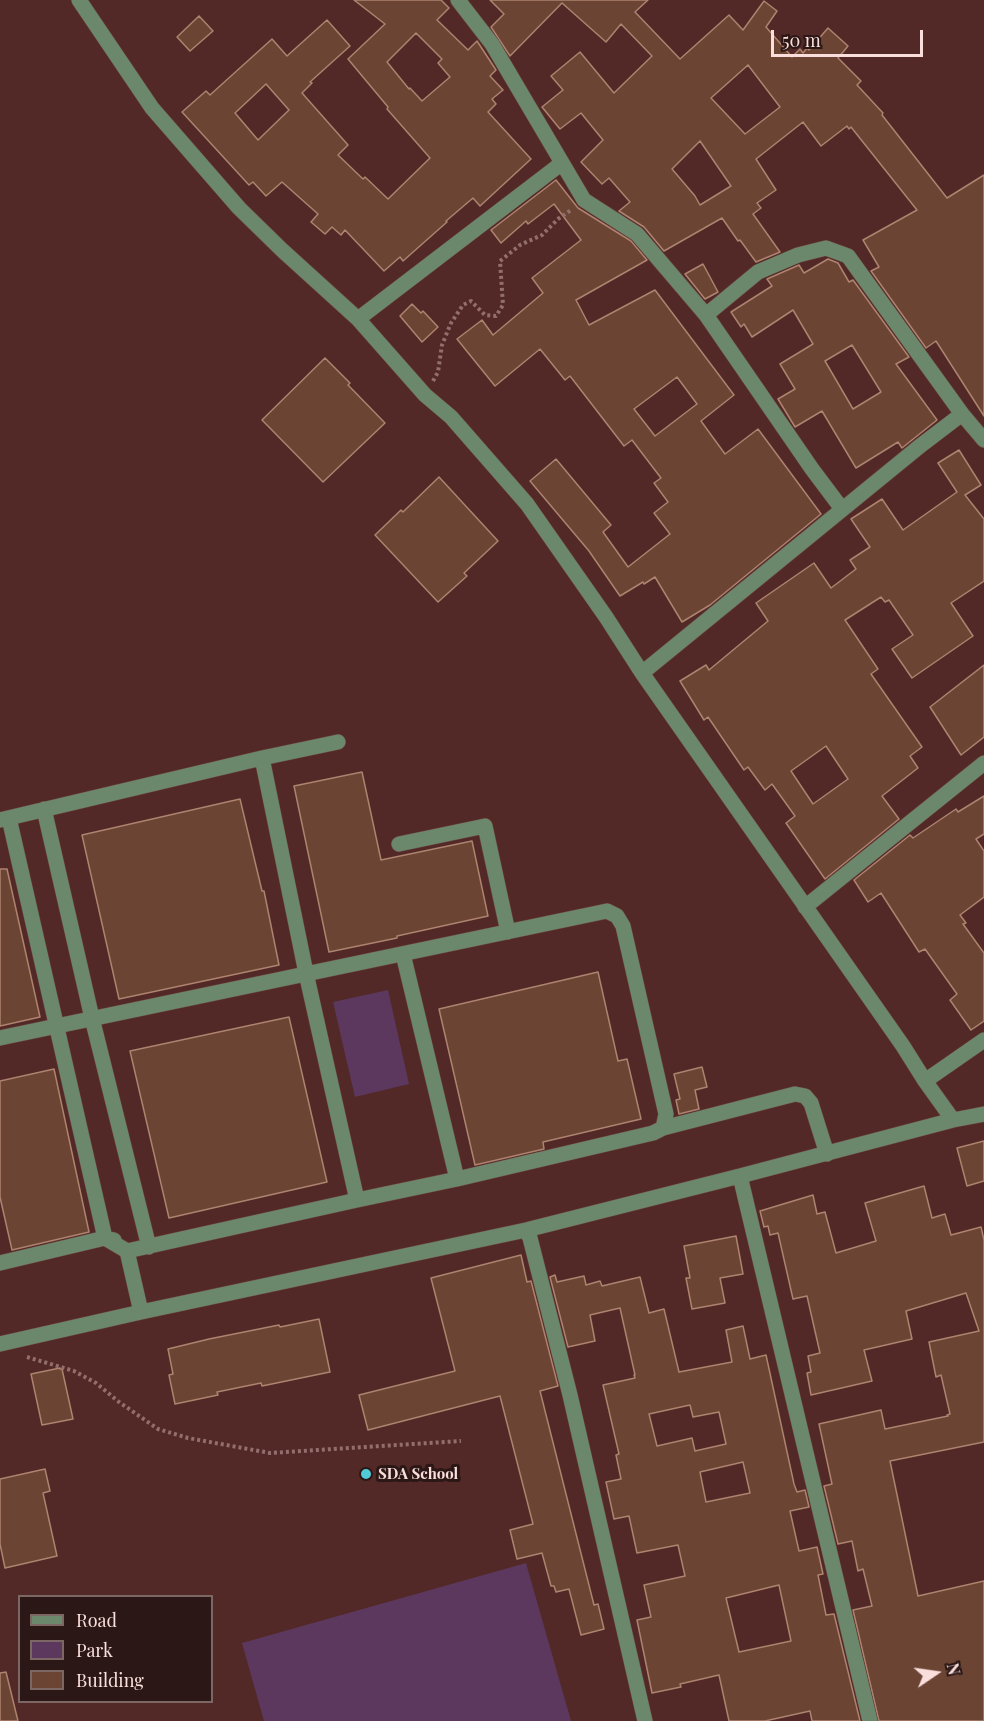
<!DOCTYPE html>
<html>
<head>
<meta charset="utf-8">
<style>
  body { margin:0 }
  #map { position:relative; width:984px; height:1721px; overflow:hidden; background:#522926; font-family:"Playfair Display",serif }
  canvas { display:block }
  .legend { position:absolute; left:18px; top:1595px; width:195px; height:108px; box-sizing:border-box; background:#2b1816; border:2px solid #7d6765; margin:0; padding:8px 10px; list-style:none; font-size:18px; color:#f9dedb }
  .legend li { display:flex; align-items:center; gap:12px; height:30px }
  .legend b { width:30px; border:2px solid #7d6765 }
  .north { position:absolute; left:906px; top:1643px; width:60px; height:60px; -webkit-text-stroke:4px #2b1816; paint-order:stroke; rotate:77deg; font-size:16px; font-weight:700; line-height:24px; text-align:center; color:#f9dedb }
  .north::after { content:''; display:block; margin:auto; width:21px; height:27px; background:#f9dedb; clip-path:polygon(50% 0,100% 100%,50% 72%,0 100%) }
  .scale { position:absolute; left:771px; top:30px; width:152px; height:27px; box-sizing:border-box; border:3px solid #f9dedb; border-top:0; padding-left:8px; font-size:18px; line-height:21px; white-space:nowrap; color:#f9dedb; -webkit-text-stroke:4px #2b1816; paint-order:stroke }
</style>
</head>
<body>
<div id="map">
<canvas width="984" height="1721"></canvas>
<ul class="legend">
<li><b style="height:8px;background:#6b886c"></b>Road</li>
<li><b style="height:16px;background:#5c385e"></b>Park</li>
<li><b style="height:16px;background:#6b4433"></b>Building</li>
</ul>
<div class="north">N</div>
<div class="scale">50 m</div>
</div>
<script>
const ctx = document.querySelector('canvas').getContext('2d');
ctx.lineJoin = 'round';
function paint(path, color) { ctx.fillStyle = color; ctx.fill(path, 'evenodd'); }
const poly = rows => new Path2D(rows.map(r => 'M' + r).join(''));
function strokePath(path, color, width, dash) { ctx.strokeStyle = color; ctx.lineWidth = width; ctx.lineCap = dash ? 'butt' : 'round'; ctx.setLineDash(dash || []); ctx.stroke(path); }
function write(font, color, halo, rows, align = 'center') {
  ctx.font = font + ' "Playfair Display",serif'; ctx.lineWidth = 6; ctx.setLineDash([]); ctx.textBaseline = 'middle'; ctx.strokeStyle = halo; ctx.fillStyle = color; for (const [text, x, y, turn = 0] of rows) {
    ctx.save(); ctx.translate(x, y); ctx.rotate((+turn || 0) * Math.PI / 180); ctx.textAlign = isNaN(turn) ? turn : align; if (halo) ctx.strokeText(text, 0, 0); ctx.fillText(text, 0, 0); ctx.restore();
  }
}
paint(poly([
  [388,990,409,1084,355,1097,333,1002],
  [526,1563,571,1721,264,1721,242,1643]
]), '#5c385e');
const building = poly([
  [354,0,441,0,449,8,437,20,468,50,477,41,496,70,490,76,503,90,492,99,496,104,488,112,531,159,480,206,473,198,446,221,447,222,403,261,400,257,384,271,345,230,341,235,332,227,325,234,311,222,318,214,282,182,266,196,253,182,249,185,182,112,206,91,210,95,272,39,287,56,327,20,350,46,310,82,312,83,302,93,348,145,338,155,363,179,365,177,388,199,430,158,387,109,388,107,348,59,385,24,354,0],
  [416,33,442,59,438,63,450,77,422,101,410,88,409,89,387,62,416,33],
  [266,84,289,110,258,140,235,113,266,84],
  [490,0,648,0,635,12,680,59,729,15,743,30,764,1,777,11,766,27,792,57,800,49,803,53,807,48,809,50,828,28,848,46,838,58,861,81,857,85,883,113,882,115,947,198,984,175,984,416,936,341,926,348,871,271,879,267,863,240,917,210,851,127,849,129,847,126,821,146,803,122,756,159,776,190,757,203,761,208,753,214,780,252,756,262,740,240,738,241,722,218,664,251,644,227,619,211,630,202,609,178,602,184,581,162,603,140,581,113,560,129,542,107,563,90,551,76,580,52,614,93,652,56,621,24,606,42,562,3,510,56,491,27,504,14,490,0],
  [748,65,780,107,745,134,711,98,748,65],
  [700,141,731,186,700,205,695,196,672,169,700,141],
  [199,16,213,31,190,51,177,37,199,16],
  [556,180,578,208,631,241,647,260,576,300,589,325,655,290,734,395,701,421,725,454,758,429,821,514,710,605,682,622,655,577,644,584,643,582,620,596,589,551,530,481,556,459,611,525,603,532,628,567,670,534,654,513,668,502,654,483,661,478,632,440,624,446,570,376,565,380,540,349,495,386,457,339,482,320,493,335,543,293,532,278,581,240,554,204,528,224,526,221,501,243,491,230,556,180],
  [677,377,697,404,655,436,634,409,677,377],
  [828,259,838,263,849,282,853,280,909,357,896,364,937,420,902,448,898,442,856,468,822,411,795,427,778,399,795,389,780,364,813,344,793,310,752,337,744,324,741,327,731,312,772,286,767,279,799,265,804,273,828,259],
  [852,345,881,392,853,409,825,361,852,345],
  [703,264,718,292,705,299,685,274,703,264],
  [412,304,421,313,423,311,438,327,422,342,400,316,412,304],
  [325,358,350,383,348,385,385,423,323,482,262,420,325,358],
  [959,450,981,485,965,495,984,519,984,581,951,603,973,636,912,678,892,649,913,635,889,600,885,602,881,597,845,620,878,669,871,674,922,747,910,756,918,768,882,796,899,819,825,879,786,823,795,816,772,784,765,790,748,767,744,770,708,717,704,720,680,681,706,665,709,670,768,621,756,603,814,563,831,588,856,569,850,560,870,547,851,519,882,499,903,530,957,492,938,463,959,450],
  [826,746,848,779,813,804,791,771,826,746],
  [439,477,498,541,464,573,467,576,438,602,375,535,401,510,403,512,439,477],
  [984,665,984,737,961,755,930,707,984,665],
  [362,772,381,860,472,841,488,916,397,936,397,938,329,952,294,786,362,772],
  [984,796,984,834,976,839,984,851,984,897,960,915,966,923,963,924,984,953,984,1021,971,1030,950,1000,957,994,925,949,919,952,881,893,868,902,854,880,910,835,913,838,956,809,958,812,984,796],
  [240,799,262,891,264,891,279,965,119,999,82,835,240,799],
  [0,869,7,869,40,1017,0,1026,0,869],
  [598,972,618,1061,627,1059,641,1119,543,1142,544,1149,475,1165,439,1009,598,972],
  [289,1017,327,1182,169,1218,130,1051,289,1017],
  [702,1067,707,1087,695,1090,699,1109,679,1114,676,1100,680,1099,674,1074,702,1067],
  [54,1069,89,1232,12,1250,0,1197,0,1081,54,1069],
  [984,1141,984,1181,967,1186,957,1148,984,1141],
  [924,1186,932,1218,945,1214,951,1235,981,1227,984,1240,984,1442,890,1461,918,1596,984,1581,984,1721,879,1721,853,1610,872,1606,863,1569,858,1571,852,1541,838,1544,824,1486,832,1484,819,1424,881,1410,885,1429,948,1416,947,1415,950,1414,941,1375,936,1377,929,1342,979,1331,966,1293,906,1311,912,1339,864,1350,872,1381,811,1395,807,1373,811,1372,808,1356,820,1353,807,1296,793,1299,778,1233,770,1235,768,1226,764,1227,760,1211,813,1195,817,1214,825,1212,836,1253,876,1241,865,1203,924,1186],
  [736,1236,743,1274,720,1278,725,1303,692,1309,686,1278,690,1278,684,1246,736,1236],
  [521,1255,527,1282,531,1281,558,1386,540,1391,594,1605,598,1604,604,1629,581,1635,569,1589,556,1592,554,1586,551,1586,542,1553,517,1559,510,1530,533,1524,500,1396,368,1430,359,1395,455,1371,431,1278,521,1255],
  [555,1275,557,1282,584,1276,586,1285,600,1281,602,1286,640,1277,649,1313,664,1309,679,1372,732,1362,726,1330,743,1326,750,1359,766,1355,794,1484,797,1492,805,1490,809,1507,790,1511,799,1551,817,1547,823,1574,818,1575,826,1615,834,1614,860,1721,812,1721,810,1711,765,1721,729,1721,719,1675,680,1684,681,1687,652,1693,637,1620,651,1617,644,1585,685,1576,678,1545,637,1553,629,1516,614,1519,606,1482,621,1479,616,1455,619,1454,603,1385,635,1378,634,1375,635,1375,620,1308,590,1315,595,1341,568,1347,550,1277,555,1275],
  [690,1405,693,1417,719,1412,726,1444,695,1451,692,1438,657,1446,649,1414,690,1405],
  [743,1462,750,1493,706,1502,700,1472,743,1462],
  [779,1585,791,1641,739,1652,726,1598,779,1585],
  [319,1319,330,1372,262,1386,261,1383,217,1392,218,1395,175,1404,169,1375,173,1374,168,1349,209,1339,279,1325,280,1327,319,1319],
  [60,1368,60,1369,62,1369,73,1419,42,1425,31,1374,60,1368],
  [45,1469,50,1491,43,1493,57,1556,5,1568,0,1544,0,1479,45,1469],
  [6,1672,18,1721,0,1721,0,1673,6,1672]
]);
paint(building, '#6b4433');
strokePath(building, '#ae836f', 1.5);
const minor = poly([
  [79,0,152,108,239,208,282,250,358,319,425,395,451,417,527,504,606,617,642,673,903,1046,925,1081,953,1120],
  [458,0,492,44,584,200,637,234,706,315,812,469,842,509],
  [706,315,758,272,798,255,826,248,848,256,962,414,984,440],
  [358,319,562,163],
  [642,673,920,446,962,414],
  [262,758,306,973,357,1200],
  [44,809,92,1018,149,1247],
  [9,818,105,1238,127,1251,357,1200,457,1179,653,1133,663,1128,795,1094,805,1096,811,1103,827,1154],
  [0,820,262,758,338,742],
  [399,844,485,826,508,932],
  [805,907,984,763],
  [403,954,457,1179],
  [0,1038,607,911,617,916,623,926,666,1114,663,1128],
  [925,1081,984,1040],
  [740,1176,870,1721],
  [526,1230,530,1238,570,1395,645,1721],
  [127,1251,141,1312],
  [0,1263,105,1238,114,1240],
  [0,1344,141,1312,526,1230,740,1176,953,1120,984,1114]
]);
strokePath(minor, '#6d4643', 16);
strokePath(poly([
  [433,381,438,372,442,345,451,323,463,305,471,301,485,315,496,316,503,305,500,261,520,245,542,235,558,219,571,210],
  [27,1357,74,1371,96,1383,119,1402,158,1429,188,1438,270,1453,461,1441]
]), '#926f6c', 4, [3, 3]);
strokePath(minor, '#6b886c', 15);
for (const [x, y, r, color] of [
  [366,1474,6,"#52cbd8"]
]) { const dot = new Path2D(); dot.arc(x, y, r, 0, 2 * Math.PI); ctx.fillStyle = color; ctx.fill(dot); strokePath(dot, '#2b1816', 2); }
write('bold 15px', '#f9dedb', '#2b1816', [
  ["SDA School",378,1474]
], 'left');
</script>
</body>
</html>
